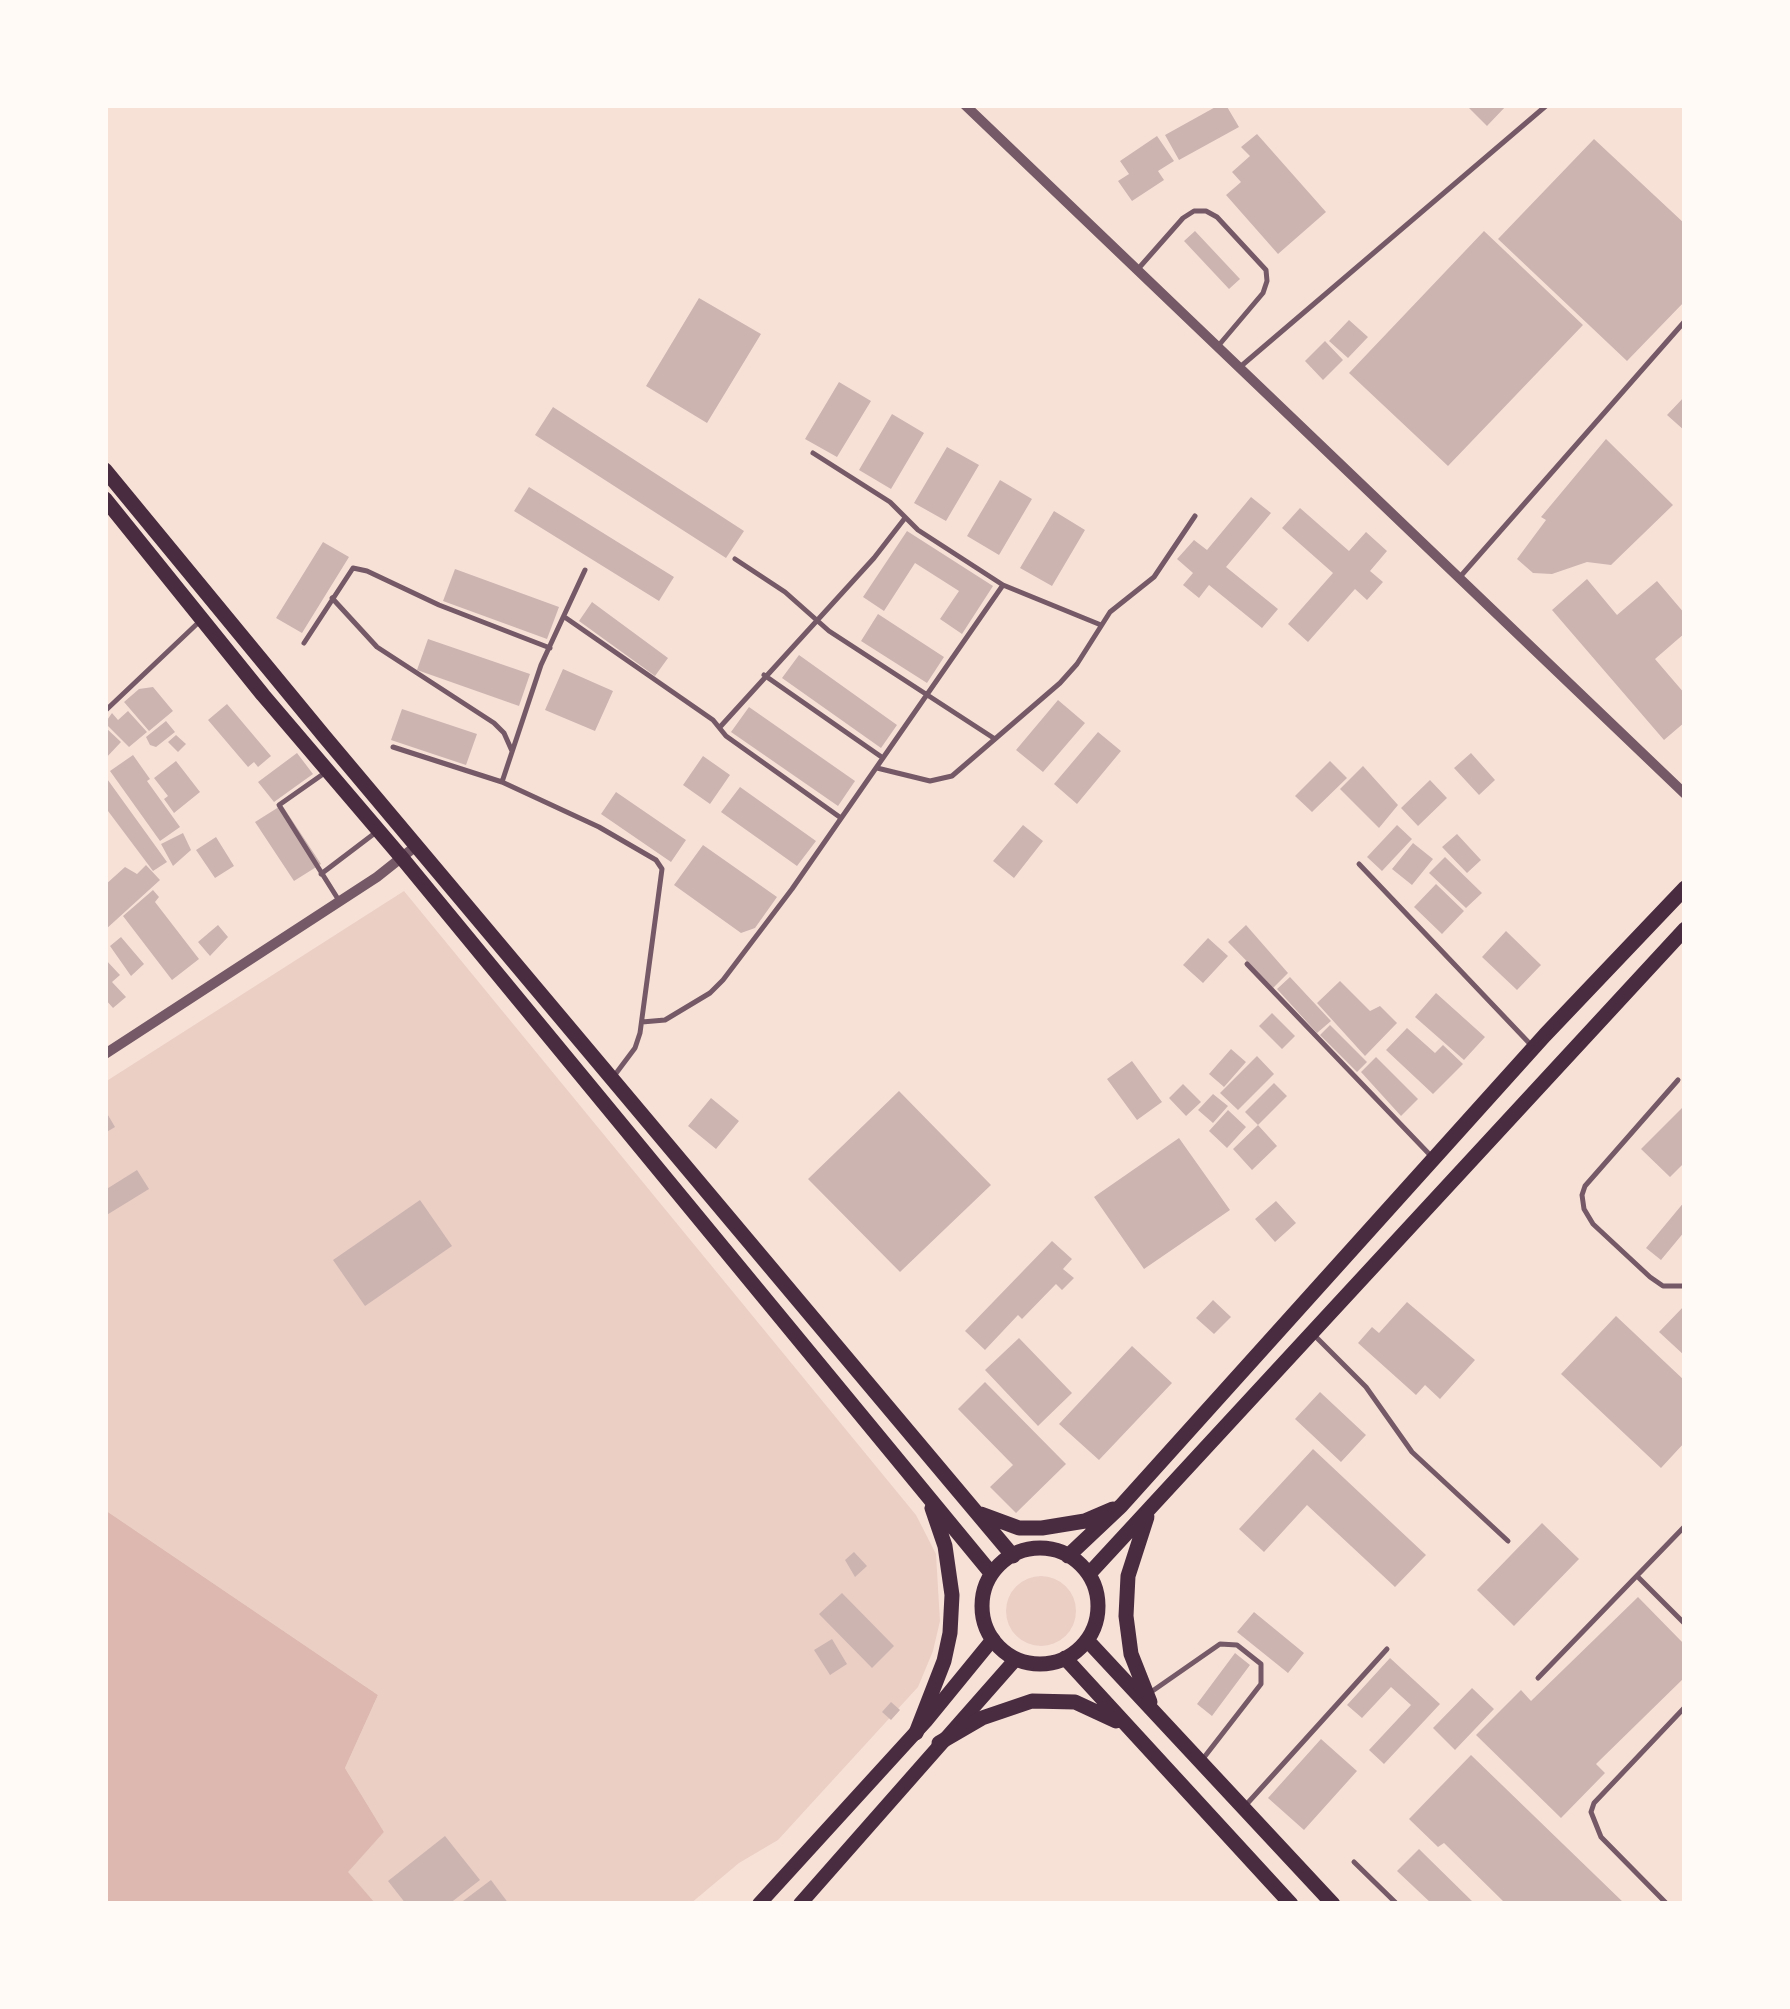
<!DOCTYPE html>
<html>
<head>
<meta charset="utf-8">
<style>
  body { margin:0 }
  #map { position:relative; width:1790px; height:2009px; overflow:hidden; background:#f7e1d7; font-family:Lato,sans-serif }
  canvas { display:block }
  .frame { position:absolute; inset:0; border:108px solid #fffaf5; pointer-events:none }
</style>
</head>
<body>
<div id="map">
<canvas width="1790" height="2009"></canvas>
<div class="frame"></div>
</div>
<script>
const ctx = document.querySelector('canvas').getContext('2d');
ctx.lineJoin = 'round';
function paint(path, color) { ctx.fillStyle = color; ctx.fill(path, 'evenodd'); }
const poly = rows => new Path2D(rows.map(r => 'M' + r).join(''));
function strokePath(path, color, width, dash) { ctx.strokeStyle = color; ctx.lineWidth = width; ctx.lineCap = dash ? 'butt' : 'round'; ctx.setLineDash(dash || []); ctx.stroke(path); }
paint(poly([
  [404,891,916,1515,936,1554,940,1621,933,1651,918,1687,778,1840,739,1863,690,1904,376,1904,347,1872,384,1832,345,1768,378,1695,105,1510,105,1082],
  '1006 1611a35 35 0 1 1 70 0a35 35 0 1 1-70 0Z'
]), '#ebcfc5');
paint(poly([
  [105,1510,378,1695,345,1768,384,1832,348,1872,376,1904,105,1904]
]), '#dcb8b0');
paint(poly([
  [1219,105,1226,105,1239,127,1179,160,1165,135],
  [1466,105,1507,105,1487,126],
  [1257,134,1326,212,1278,254,1226,195,1241,182,1232,172,1250,156,1241,147],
  [1157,136,1174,161,1158,171,1164,180,1132,201,1118,181,1129,174,1120,161],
  [1594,139,1685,224,1685,301,1627,361,1498,239],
  [1195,231,1240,279,1229,289,1184,241],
  [1484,231,1583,325,1448,466,1349,373],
  [699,298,761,334,707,423,646,386],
  [1349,320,1368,337,1348,358,1329,341],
  [1325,341,1343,360,1323,380,1305,361],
  [839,382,871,401,837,457,805,439],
  [1685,396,1685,431,1667,415],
  [553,407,744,531,726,558,535,435],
  [892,414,924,433,891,489,859,470],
  [1606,439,1673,505,1611,565,1587,562,1552,574,1533,573,1517,559,1546,520,1541,517],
  [947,447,979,465,946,521,914,503],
  [1000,480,1032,499,999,555,967,536],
  [529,487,674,577,659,601,514,511],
  [1251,497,1271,513,1226,567,1278,609,1262,628,1209,585,1199,598,1183,585,1193,573,1177,559,1194,540,1207,550],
  [1300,508,1349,551,1366,532,1387,551,1370,571,1383,582,1367,600,1355,589,1308,642,1288,624,1333,573,1282,528],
  [1054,511,1085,530,1052,586,1020,568],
  [907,531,993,586,962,634,940,619,959,591,915,563,884,611,863,597],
  [323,542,349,557,302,633,276,618],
  [455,569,559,607,547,639,443,601],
  [1587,579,1617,615,1657,581,1685,614,1685,633,1655,659,1685,694,1685,722,1664,740,1552,610],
  [592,602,668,658,655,676,579,621],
  [878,614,944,657,927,683,861,641],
  [428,639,530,674,519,706,417,670],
  [799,655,897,725,881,748,782,678],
  [563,669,613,691,595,731,545,710],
  [153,687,173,711,149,731,124,702,139,689],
  [1058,700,1085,723,1043,772,1016,750],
  [227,704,271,756,258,767,254,762,248,767,208,720],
  [749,707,855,781,838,806,731,732],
  [402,709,477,734,466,765,391,740],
  [128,711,147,732,129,747,105,723,112,713,118,720],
  [166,721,175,732,156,747,150,745,146,737],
  [105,727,121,742,105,759],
  [1098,732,1121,751,1077,804,1054,784],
  [176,735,186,744,178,752,168,742],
  [297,753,313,774,274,802,258,782],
  [1471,753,1495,780,1479,795,1454,768],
  [133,755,150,779,147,781,180,827,160,841,110,771],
  [703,756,730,775,710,804,683,785],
  [176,761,200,792,174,813,164,799,168,796,154,778],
  [1330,761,1347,778,1312,812,1295,796],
  [1363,766,1398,805,1379,828,1340,789],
  [105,776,167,862,153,871,105,807],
  [1430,780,1447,798,1418,826,1401,808],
  [740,787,816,841,797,866,721,812],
  [616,792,686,840,671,862,601,814],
  [282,805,321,864,294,881,255,822],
  [1023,825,1043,841,1014,878,993,861],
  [1397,825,1412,839,1382,871,1367,857],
  [183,833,191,850,173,866,161,844],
  [1457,834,1481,860,1467,873,1442,847],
  [216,837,234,866,215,878,196,850],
  [1413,843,1433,859,1412,885,1392,869],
  [703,845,777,897,755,928,741,933,674,885],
  [1445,857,1482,893,1466,908,1429,873],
  [146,865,160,880,105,930,105,885,125,867,137,874],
  [1436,884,1464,911,1442,934,1414,907],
  [153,890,159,897,155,902,199,959,172,980,123,916],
  [218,925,228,937,210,956,198,942],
  [1246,925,1288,973,1273,988,1228,942],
  [1506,931,1541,965,1517,990,1482,957],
  [121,937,144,964,131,976,110,946],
  [1208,938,1228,956,1203,983,1183,965],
  [105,959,120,975,112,982,126,997,113,1008,105,999],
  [1290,977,1331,1021,1317,1033,1277,989],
  [1340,981,1370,1011,1380,1006,1397,1023,1365,1056,1317,1003],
  [1436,993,1485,1037,1464,1060,1415,1017],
  [1272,1013,1295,1036,1282,1049,1259,1026],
  [1330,1025,1367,1062,1357,1072,1320,1035],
  [1407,1028,1435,1053,1443,1045,1463,1064,1433,1094,1386,1050],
  [1231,1049,1246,1062,1224,1087,1209,1074],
  [1257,1056,1274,1074,1238,1110,1220,1093],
  [1376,1057,1418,1099,1401,1116,1361,1072],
  [1132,1061,1162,1102,1137,1120,1107,1079],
  [1274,1083,1287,1096,1258,1125,1245,1112],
  [1183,1084,1201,1102,1186,1116,1169,1098],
  [899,1091,991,1185,900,1272,808,1179],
  [1213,1094,1228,1106,1213,1123,1198,1110],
  [711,1098,739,1121,716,1149,688,1126],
  [1685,1105,1685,1162,1670,1177,1641,1149],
  [105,1110,115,1127,105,1133],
  [1228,1110,1246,1127,1227,1148,1209,1131],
  [1258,1125,1277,1146,1252,1170,1233,1149],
  [1179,1138,1230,1210,1144,1269,1094,1197],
  [137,1170,149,1189,105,1216,105,1190],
  [420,1200,452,1246,365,1306,333,1260],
  [1276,1201,1296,1223,1275,1242,1255,1219],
  [1685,1201,1685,1231,1661,1260,1646,1248],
  [1052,1241,1072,1259,1063,1269,1074,1278,1062,1290,1056,1284,1022,1319,1018,1315,985,1350,965,1331],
  [1213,1300,1231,1317,1214,1334,1196,1318],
  [1407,1302,1475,1360,1440,1399,1425,1385,1416,1395,1358,1343,1372,1327,1379,1333],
  [1685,1305,1685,1356,1659,1332],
  [1616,1316,1685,1381,1685,1442,1661,1468,1561,1374],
  [1019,1338,1072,1393,1038,1426,985,1370],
  [1132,1346,1172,1383,1099,1460,1059,1424],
  [985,1382,1066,1464,1016,1513,990,1487,1013,1465,958,1409],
  [1320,1392,1366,1435,1341,1462,1295,1419],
  [1313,1449,1426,1555,1395,1587,1307,1505,1264,1552,1239,1529],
  [1542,1523,1579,1559,1514,1626,1477,1590],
  [854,1552,867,1566,855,1577,845,1560],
  [842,1593,894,1646,872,1668,819,1614],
  [1638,1597,1685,1645,1685,1677,1596,1764,1605,1773,1561,1818,1476,1735,1521,1690,1531,1701],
  [1254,1612,1304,1653,1288,1673,1237,1632],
  [832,1639,847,1664,830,1675,814,1650],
  [1235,1653,1250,1665,1212,1716,1197,1704],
  [1390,1658,1440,1704,1384,1764,1369,1750,1411,1705,1391,1687,1362,1718,1347,1705],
  [1472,1688,1494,1709,1455,1750,1433,1728],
  [891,1702,900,1710,891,1720,882,1712],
  [1321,1739,1357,1771,1304,1830,1268,1798],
  [1471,1755,1625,1904,1506,1904,1444,1843,1438,1847,1409,1819],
  [445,1836,480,1880,449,1904,406,1904,388,1881],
  [1419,1849,1475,1904,1432,1904,1397,1871],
  [491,1880,509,1904,459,1904]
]), '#ccb4b1');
strokePath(poly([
  [1138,269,1183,218,1194,211,1206,211,1217,217,1266,270,1267,281,1263,293,1219,345],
  [1240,367,1547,105],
  [813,453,890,502,918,530,1003,585,1101,625],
  [735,559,785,592,829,631,995,739],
  [1459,578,1685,321],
  [332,598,377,647,494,723,504,733,512,751],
  [566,618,713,720,726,736,841,818],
  [304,643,353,568,367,571,439,605,550,648],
  [764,675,883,758],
  [105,711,200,621],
  [720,727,874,558,905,518],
  [393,747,502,782,599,827,656,860,662,869,640,1033,635,1048,614,1076],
  [877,768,930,781,952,776,1060,683,1077,664,1110,612,1154,577,1195,516],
  [326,772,279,805,338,899],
  [502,782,541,665,585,570],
  [1359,864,1532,1046],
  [321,874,375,833],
  [1247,964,1432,1157],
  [642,1022,665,1020,710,993,723,980,792,889,1003,585],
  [1678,1080,1585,1186,1582,1195,1584,1209,1593,1224,1650,1277,1663,1286,1685,1286],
  [1315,1336,1366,1387,1412,1452,1508,1541],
  [1638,1577,1685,1624],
  [1538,1678,1685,1526],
  [1151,1692,1220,1644,1237,1645,1261,1664,1261,1684,1202,1760],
  [1245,1806,1387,1649],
  [1354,1862,1397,1904],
  [1667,1904,1601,1837,1591,1812,1594,1803,1685,1707]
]), '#755966', 5);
strokePath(poly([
  [965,105,1685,794],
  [105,1054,377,877,416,846]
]), '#755966', 10);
strokePath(poly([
  [759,1904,926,1721,993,1639],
  [800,1904,1015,1660]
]), '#4a2c40', 14);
strokePath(poly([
  [105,470,324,736,1013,1556],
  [105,499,263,695,402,858,991,1573],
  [981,1514,1019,1528,1042,1528,1085,1521,1113,1509],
  [1147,1517,1128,1576,1126,1616,1131,1654,1150,1702],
  '982 1606a58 58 0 1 1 116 0a58 58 0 1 1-116 0Z',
  [1068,1556,1121,1506,1545,1035,1685,888],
  [1089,1574,1685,929],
  [1087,1640,1333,1904],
  [1065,1658,1291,1904],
  [916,1733,944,1661,950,1633,952,1595,945,1546,932,1508],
  [939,1743,982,1718,1032,1701,1075,1702,1116,1721]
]), '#4a2c40', 15);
</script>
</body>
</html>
